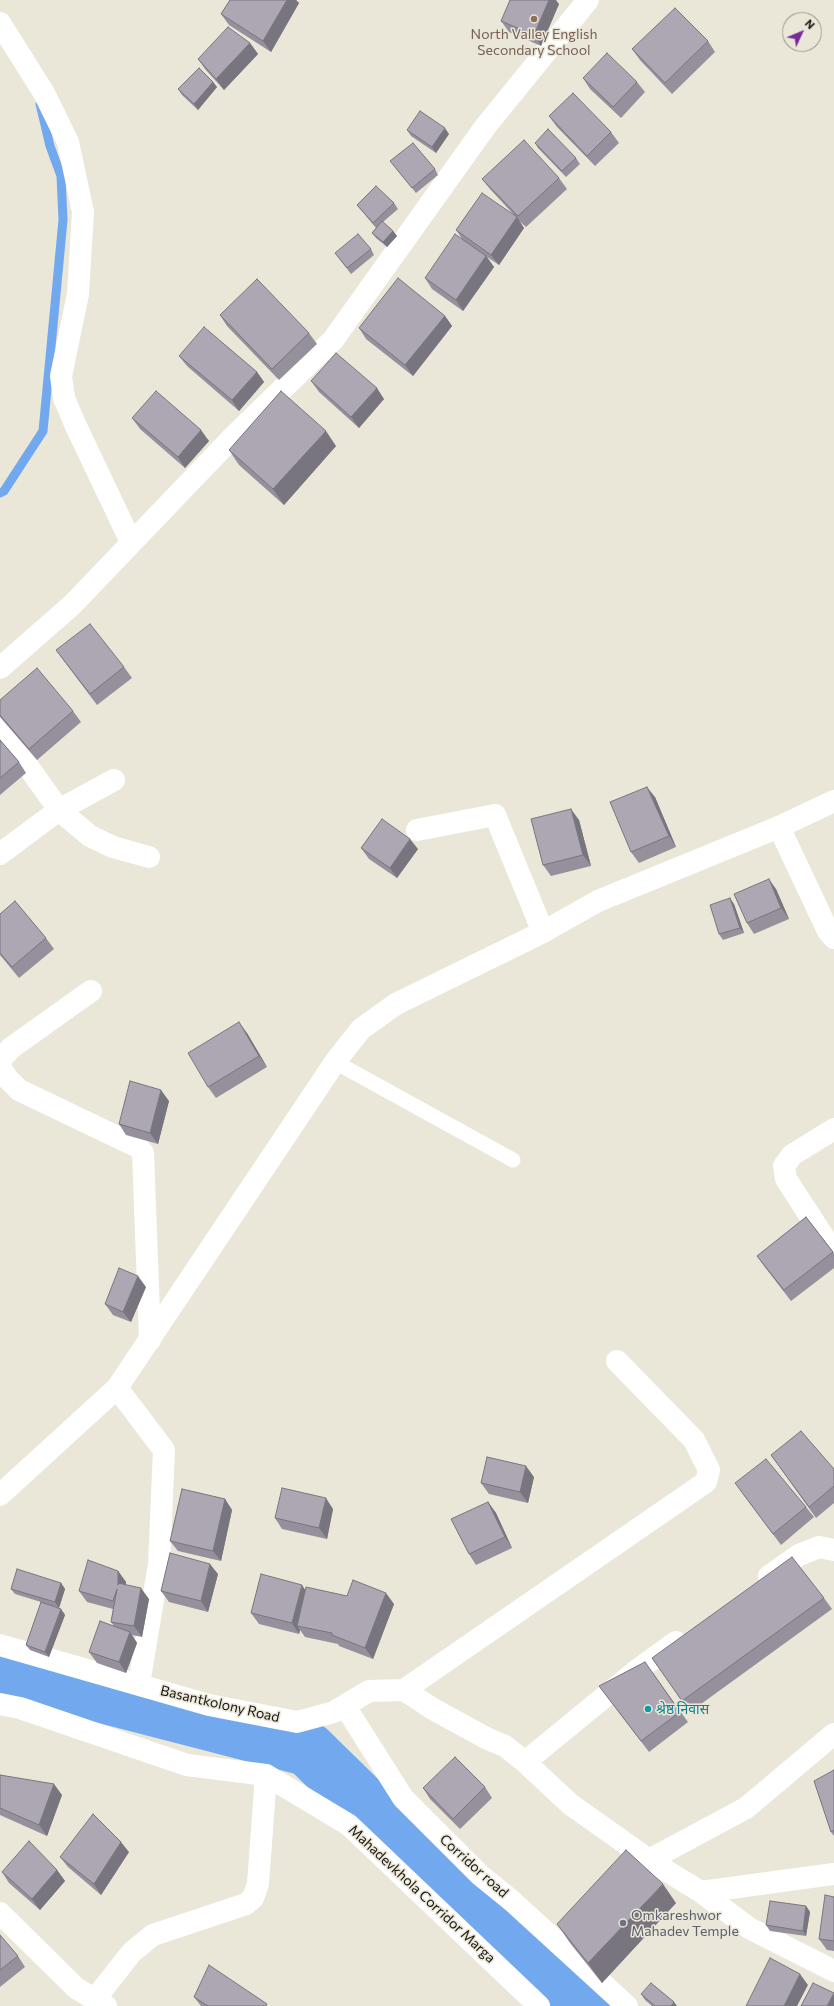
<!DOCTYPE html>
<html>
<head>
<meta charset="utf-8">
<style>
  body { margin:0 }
  #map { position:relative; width:834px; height:2006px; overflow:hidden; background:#eae7d8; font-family:Commissioner,sans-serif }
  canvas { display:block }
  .north { position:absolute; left:782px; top:12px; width:40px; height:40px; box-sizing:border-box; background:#eae7d8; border:1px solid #969489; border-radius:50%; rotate:46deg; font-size:11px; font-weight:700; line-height:16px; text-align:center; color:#191712 }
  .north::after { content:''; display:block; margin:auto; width:14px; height:18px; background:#7b2a9b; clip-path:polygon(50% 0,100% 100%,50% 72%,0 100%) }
</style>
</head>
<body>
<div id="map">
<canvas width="834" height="2006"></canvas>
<div class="north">N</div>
</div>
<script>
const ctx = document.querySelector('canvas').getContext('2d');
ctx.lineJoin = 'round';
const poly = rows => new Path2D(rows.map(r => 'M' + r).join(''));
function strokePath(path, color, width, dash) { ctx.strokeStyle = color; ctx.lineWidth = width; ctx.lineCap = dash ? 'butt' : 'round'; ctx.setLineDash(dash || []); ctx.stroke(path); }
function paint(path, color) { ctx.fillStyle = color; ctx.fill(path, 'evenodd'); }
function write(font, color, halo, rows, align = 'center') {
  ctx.font = font + ' Commissioner,"Noto Sans Devanagari",sans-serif'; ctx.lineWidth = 3; ctx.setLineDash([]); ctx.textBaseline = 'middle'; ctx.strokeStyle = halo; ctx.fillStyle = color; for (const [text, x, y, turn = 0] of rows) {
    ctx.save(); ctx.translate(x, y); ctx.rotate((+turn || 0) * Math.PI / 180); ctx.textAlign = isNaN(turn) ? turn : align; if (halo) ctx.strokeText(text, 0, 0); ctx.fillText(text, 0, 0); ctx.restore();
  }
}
strokePath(poly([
  [0,493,4,491,43,431,63,220,61,176,50,146,40,104]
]), '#72a9ee', 9);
strokePath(poly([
  [0,1669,308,1749,448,1886,588,2006]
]), '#72a9ee', 55);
strokePath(poly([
  [335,1062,513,1160]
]), '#fff', 15);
strokePath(poly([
  [0,23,44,93,68,142,83,212,78,294,61,376,64,398,75,424,131,542],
  [0,727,59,810,0,854],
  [114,780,59,810,90,836,113,847,149,857],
  [779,827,828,931,834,938],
  [417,830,495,815,543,932],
  [91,991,11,1048,1,1059,0,1067,8,1079,19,1090,138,1147,143,1153,150,1340],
  [834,1129,792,1155,784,1166,786,1179,834,1253],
  [117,1388,164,1450,159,1564,139,1684],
  [769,1576,799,1555,819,1547,834,1550],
  [0,1645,209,1705,297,1722,334,1712,369,1691,404,1690,433,1709,488,1739,505,1746,525,1762,570,1804,649,1860,701,1892,834,1874],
  [404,1690,706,1482,709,1470,694,1440,617,1361],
  [0,1704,20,1708,187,1765,266,1775,349,1825,539,2006],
  [345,1706,403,1798,480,1875,512,1901,627,2006],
  [525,1762,636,1671,676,1642],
  [649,1860,746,1808,834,1734],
  [701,1892,749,1928,834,1971],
  [0,1913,76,1988,106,2006],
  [95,1999,132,1952,153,1935,246,1904,253,1898,258,1884,266,1775]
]), '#fff', 22);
strokePath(poly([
  [0,668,72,605,230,440,333,340,485,127,588,0],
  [0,1495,117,1388,335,1062,361,1029,396,1004,543,932,598,901,779,827,834,801]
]), '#fff', 22);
paint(poly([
  [230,0,296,0,299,3,271,52,229,25,221,14],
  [559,4,541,46,509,32,501,21],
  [708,41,715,52,672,94,640,60,632,49],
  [250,43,258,54,224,90,205,69,198,59],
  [583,78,637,82,645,92,621,118,590,89],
  [213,82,217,87,198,110,182,95,178,89],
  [549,116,611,132,619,143,595,166,557,127],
  [407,130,449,134,436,153,411,136],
  [535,143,576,158,580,164,566,177,538,148],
  [390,161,435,169,438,175,416,193],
  [559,178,567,189,526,227,518,220,524,228,499,265,487,257,494,267,463,311,432,289,425,278,463,240,456,230,515,216,490,189,482,179],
  [394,203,398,209,383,222,393,231,397,236,387,247,376,238,372,233,376,228,357,205],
  [371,249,374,255,351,274,335,253],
  [220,315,309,333,317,344,279,380,227,326],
  [445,316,452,326,413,376,366,339,359,328],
  [179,356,257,372,264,382,239,411,187,366],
  [311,381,384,399,359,428,319,392],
  [132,418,209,441,185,468,140,429],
  [336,446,284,505,239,465,229,450],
  [56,650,124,667,132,678,97,705,64,661],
  [0,700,73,711,81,722,37,760,0,717],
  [0,740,19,762,26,773,0,795],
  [655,797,676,847,639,863,631,852],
  [579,820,591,866,551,876,543,865],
  [361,848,418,849,397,878,369,859],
  [776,889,789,919,754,934,747,923],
  [734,904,744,933,723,940,719,934],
  [0,914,46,938,54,949,19,978,0,955],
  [247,1033,267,1067,216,1098,208,1087],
  [169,1101,158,1144,126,1135,119,1124],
  [806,1217,834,1253,834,1268,791,1301,764,1266,757,1256],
  [146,1287,131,1322,113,1315,105,1304],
  [771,1455,834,1469,834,1503,816,1518],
  [534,1477,528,1503,489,1494,481,1483],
  [743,1494,806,1507,814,1517,781,1545],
  [225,1499,232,1510,221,1561,178,1551,170,1541],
  [488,1502,496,1513,512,1548,476,1565,469,1554],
  [333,1509,327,1539,282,1529,275,1518],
  [118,1571,126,1582,125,1585,149,1599,142,1637,132,1635,137,1643,126,1673,97,1663,89,1652,114,1626,111,1622,113,1609,87,1602,79,1591],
  [218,1574,208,1612,169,1602,161,1591],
  [61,1583,65,1589,59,1608,45,1604,61,1609,65,1615,49,1657,30,1650,26,1645,41,1602,15,1594,11,1589],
  [305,1590,347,1596,394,1604,373,1659,339,1646,338,1644,305,1637,300,1630,299,1634,259,1624,251,1613],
  [824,1598,832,1609,690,1712,652,1658],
  [645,1662,688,1722,649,1752,599,1686],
  [834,1770,834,1836,831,1832],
  [0,1775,62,1795,47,1836,0,1815],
  [485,1787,492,1798,460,1829,430,1799,423,1788],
  [129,1852,101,1895,68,1867,60,1857],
  [57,1870,65,1881,40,1910,9,1883,2,1872],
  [834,1897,834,1951,827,1950,819,1939],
  [676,1903,602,1983,570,1943,557,1924],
  [806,1906,810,1912,806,1936,770,1931,766,1925],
  [0,1935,18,1956,25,1967,0,1987],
  [641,1994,677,2006,652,2006,645,2000],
  [194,1997,268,2006,201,2006]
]), '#95909b');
paint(poly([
  [287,0,296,0,299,3,271,52,263,41],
  [549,0,556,0,559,4,541,46,534,35],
  [250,43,258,54,224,90,216,79],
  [213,82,217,87,198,110,194,104],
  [445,128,449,134,436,153,432,147],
  [517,217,524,228,499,265,491,255],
  [393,231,397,236,387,247,383,242],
  [486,256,494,267,463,311,456,300],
  [445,316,452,326,413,376,405,365],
  [257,372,264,382,239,411,232,400],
  [377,388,384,399,359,428,351,417],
  [201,430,209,441,185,468,178,457],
  [326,431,336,446,284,505,273,489],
  [647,787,655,797,676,847,669,836],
  [571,809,579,820,591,866,583,855],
  [410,839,418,849,397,878,390,868],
  [769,879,776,889,789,919,781,908],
  [730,898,734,904,744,933,740,928],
  [239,1022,247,1033,267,1067,259,1056],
  [161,1090,169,1101,158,1144,150,1133],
  [138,1276,146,1287,131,1322,123,1312],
  [526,1466,534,1477,528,1503,520,1492],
  [326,1498,333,1509,327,1539,319,1528],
  [225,1499,232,1510,221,1561,213,1551],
  [488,1502,496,1513,512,1548,505,1537],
  [210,1564,218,1574,208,1612,201,1601],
  [118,1571,126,1582,125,1596,118,1585],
  [61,1583,65,1589,59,1608,55,1602],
  [302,1585,309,1596,297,1626,300,1630,299,1634,292,1623],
  [141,1588,149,1599,142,1637,134,1626],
  [386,1593,394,1604,373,1659,365,1648],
  [61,1609,65,1615,49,1657,45,1652],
  [130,1632,137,1643,126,1673,119,1662],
  [54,1784,62,1795,47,1836,39,1825],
  [121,1842,129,1852,101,1895,94,1884],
  [57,1870,65,1881,40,1910,32,1899],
  [663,1884,676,1903,602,1983,588,1963],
  [806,1906,810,1912,806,1936,803,1931],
  [800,1974,808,1985,797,2006,784,2006],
  [834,1993,834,2006,827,2006],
  [674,2002,677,2006,671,2006]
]), '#79757e');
const building = poly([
  [230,0,287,0,263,41,221,14,230,0],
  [510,0,549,0,534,35,501,21,510,0],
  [675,8,708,41,665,83,632,49,675,8],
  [228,27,250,43,216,79,198,59,228,27],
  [607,53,637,82,613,107,583,78,607,53],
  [199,68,213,82,194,104,178,89,199,68],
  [573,93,611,132,587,156,549,116,573,93],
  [420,111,445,128,432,147,407,130,420,111],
  [548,129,576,158,562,171,535,143,548,129],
  [524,140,559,178,518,216,482,179,524,140],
  [413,143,435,169,412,188,390,161,413,143],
  [376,186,394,203,373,223,357,205,376,186],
  [482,193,517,217,491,255,456,230,482,193],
  [382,221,393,231,383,242,372,233,382,221],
  [358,234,371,249,347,268,335,253,358,234],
  [455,234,486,256,456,300,425,278,455,234],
  [398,278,445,316,405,365,359,328,398,278],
  [257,279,309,333,272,369,220,315,257,279],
  [204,327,257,372,232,400,179,356,204,327],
  [336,353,377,388,351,417,311,381,336,353],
  [156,391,201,430,178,457,132,418,156,391],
  [281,391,326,431,273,489,229,450,281,391],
  [90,624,124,667,90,694,56,650,90,624],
  [37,668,73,711,29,749,0,715,0,700,37,668],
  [0,740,19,762,0,778,0,740],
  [647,787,669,836,631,852,610,802,647,787],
  [571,809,583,855,543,865,531,819,571,809],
  [382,819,410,839,390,868,361,848,382,819],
  [769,879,781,908,747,923,734,894,769,879],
  [730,898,740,928,719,934,710,905,730,898],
  [15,901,46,938,12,967,0,953,0,914,15,901],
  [239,1022,259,1056,208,1087,188,1053,239,1022],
  [130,1081,161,1090,150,1133,119,1124,130,1081],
  [806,1217,833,1252,784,1290,757,1256,806,1217],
  [119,1268,138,1276,123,1312,105,1304,119,1268],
  [801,1431,834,1469,834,1486,809,1507,771,1455,801,1431],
  [487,1457,526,1466,520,1492,481,1483,487,1457],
  [766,1459,806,1507,773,1534,735,1483,766,1459],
  [282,1488,326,1498,319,1528,275,1518,282,1488],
  [182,1489,225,1499,213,1551,170,1541,182,1489],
  [488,1502,505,1537,469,1554,451,1519,488,1502],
  [170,1553,210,1564,201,1601,161,1591,170,1553],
  [792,1557,824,1598,682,1701,652,1658,792,1557],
  [88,1560,118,1571,118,1585,118,1583,141,1588,134,1626,111,1622,117,1589,113,1601,79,1591,88,1560],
  [17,1569,61,1583,55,1602,11,1589,17,1569],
  [261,1574,302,1585,292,1623,251,1613,261,1574],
  [353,1580,386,1593,365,1648,332,1635,332,1633,297,1626,306,1587,347,1596,353,1580],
  [41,1602,61,1609,45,1652,26,1645,41,1602],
  [100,1621,130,1632,119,1662,89,1652,100,1621],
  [645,1662,680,1712,641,1741,599,1686,645,1662],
  [455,1757,485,1787,453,1819,423,1788,455,1757],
  [834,1770,834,1830,831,1832,814,1781,834,1770],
  [0,1775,54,1784,39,1825,0,1808,0,1775],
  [93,1814,121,1842,94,1884,60,1857,93,1814],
  [29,1841,57,1870,32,1899,2,1872,29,1841],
  [626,1850,663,1884,588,1963,557,1924,626,1850],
  [825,1895,834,1897,834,1941,819,1939,825,1895],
  [770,1901,806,1906,803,1931,766,1925,770,1901],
  [0,1935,18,1956,0,1970,0,1935],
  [770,1958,800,1974,784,2006,746,2006,770,1958],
  [209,1965,267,2004,266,2006,208,2006,194,1997,209,1965],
  [651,1983,674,2002,671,2006,655,2006,641,1994,651,1983],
  [813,1983,834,1993,827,2006,801,2006,813,1983]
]);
paint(building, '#ada7b4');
strokePath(building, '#79757e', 1);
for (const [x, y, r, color] of [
  [534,19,4,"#8d6e63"],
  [648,1709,4,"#0f9aa8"],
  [623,1923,4,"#6b7280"]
]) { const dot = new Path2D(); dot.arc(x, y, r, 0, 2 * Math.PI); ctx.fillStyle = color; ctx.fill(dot); strokePath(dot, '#eae7d8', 1.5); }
write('14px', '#785e54', '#eae7d8', [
  ["North Valley English",534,34],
  ["Secondary School",534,50]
]);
write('14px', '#191712', '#eae7d8', [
  ["Basantkolony Road",220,1704,13],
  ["Corridor road",474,1866,42],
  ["Mahadevkhola Corridor Marga",422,1894,43]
]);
write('14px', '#0d838f', '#eae7d8', [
  ["श्रेष्ठ निवास",656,1709]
], 'left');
write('14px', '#5b616d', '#eae7d8', [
  ["Omkareshwor",631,1915],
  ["Mahadev Temple",631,1931]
], 'left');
</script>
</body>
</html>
